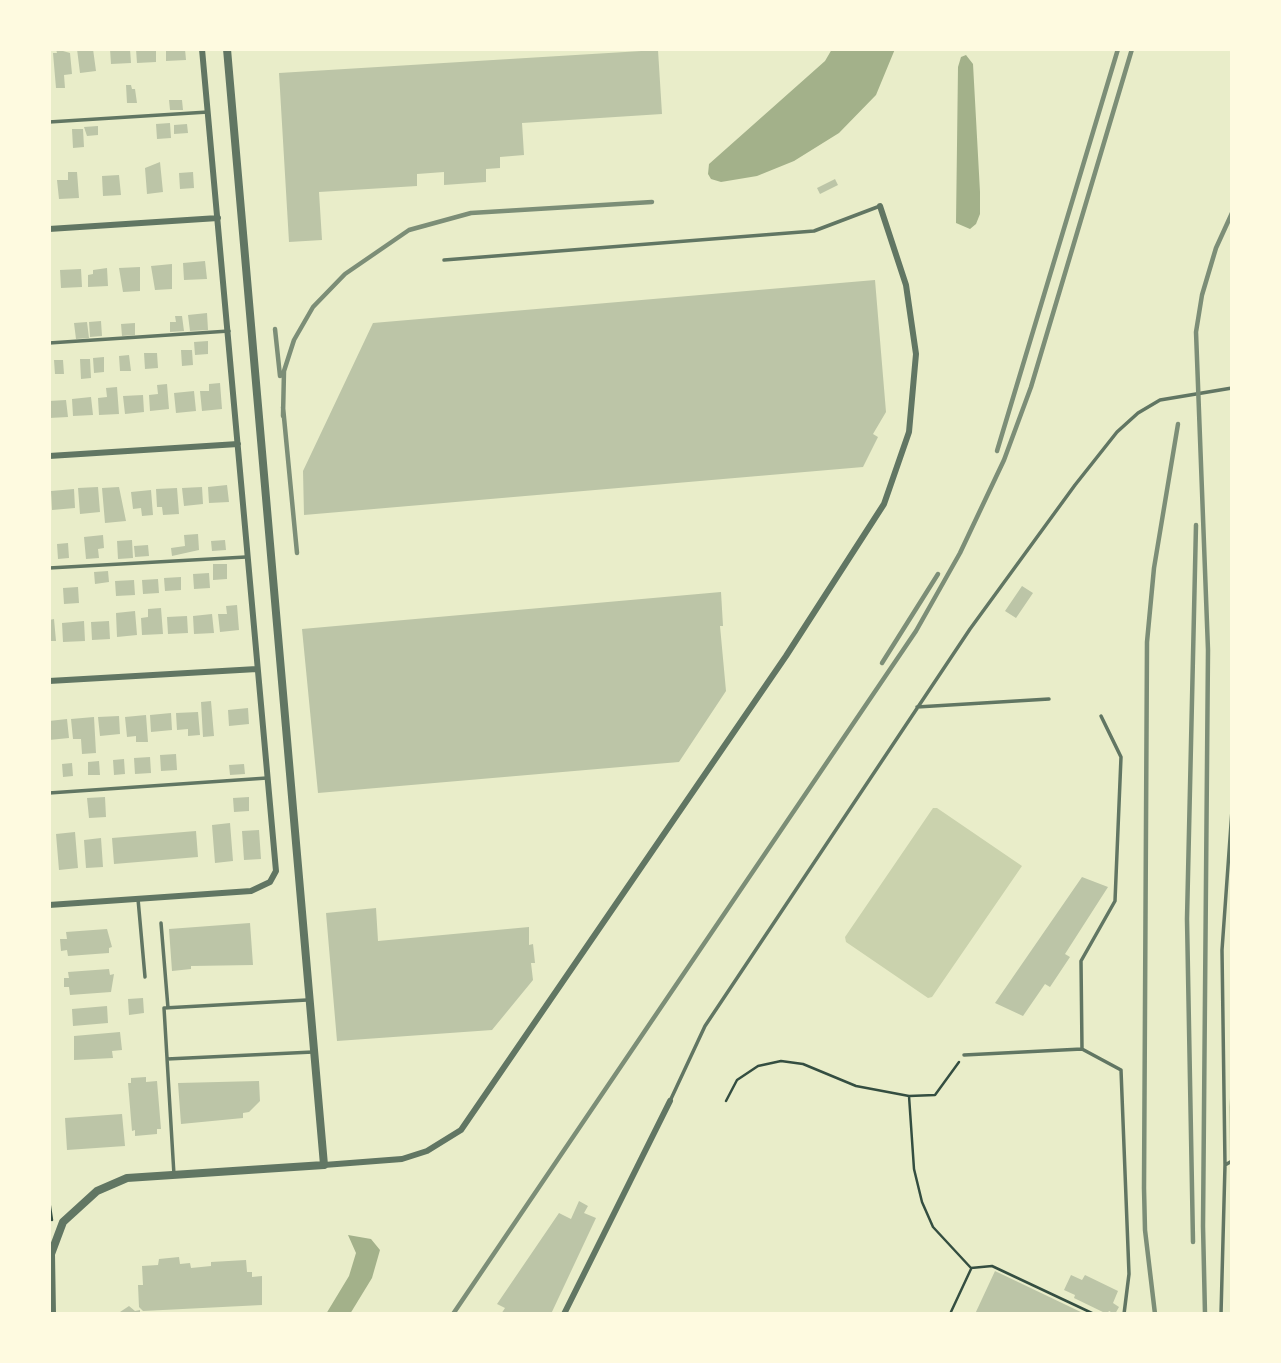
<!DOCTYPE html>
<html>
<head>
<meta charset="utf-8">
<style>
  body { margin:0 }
  #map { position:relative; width:1281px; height:1363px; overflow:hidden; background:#e9edc9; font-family:"PT Sans Narrow",sans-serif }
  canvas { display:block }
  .frame { position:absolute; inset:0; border:51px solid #fefae0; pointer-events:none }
</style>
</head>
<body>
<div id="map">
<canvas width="1281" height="1363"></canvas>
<div class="frame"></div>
</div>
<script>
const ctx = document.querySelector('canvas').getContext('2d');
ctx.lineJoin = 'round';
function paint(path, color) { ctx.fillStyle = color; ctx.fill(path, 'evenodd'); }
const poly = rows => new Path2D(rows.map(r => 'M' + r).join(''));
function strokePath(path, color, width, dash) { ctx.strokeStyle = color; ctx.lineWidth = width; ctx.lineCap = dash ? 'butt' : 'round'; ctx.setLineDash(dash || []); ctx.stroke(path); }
paint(poly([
  [933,808,937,808,1022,866,932,997,928,998,846,942,845,937],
  [1232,1080,1232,1275,1229,1107]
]), '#cad2ad');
paint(poly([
  [832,49,895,49,876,95,839,133,794,161,757,176,721,182,711,179,708,174,709,164,825,61],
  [966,55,973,64,980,192,980,214,976,224,970,229,956,223,958,67,961,57],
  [348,1235,371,1239,380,1250,372,1278,350,1314,326,1314,349,1276,356,1253]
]), '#a3b18a');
paint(poly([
  [56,49,70,53,72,74,64,75,65,88,56,88,53,53,57,53],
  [77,49,93,49,96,71,80,73],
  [110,49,130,49,131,63,111,64],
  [136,49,156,49,156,62,137,63],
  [166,49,185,49,186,60,166,61],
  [658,50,662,114,522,123,524,155,500,157,500,168,486,169,486,182,444,185,444,172,417,174,417,186,319,192,322,240,289,242,279,73],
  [126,85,131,85,132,89,135,89,137,103,127,103],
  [169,100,182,100,183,110,170,110],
  [170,123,171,138,157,139,156,124],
  [187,124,188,133,174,134,174,125],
  [98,126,98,135,87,136,84,127],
  [72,129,83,129,84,147,73,148],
  [160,162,163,192,147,194,145,168],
  [68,172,77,172,79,198,59,199,57,180,68,180],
  [193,172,194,188,180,189,179,173],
  [119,175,121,195,103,196,102,176],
  [835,179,838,185,820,194,817,188],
  [205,261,207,279,184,280,183,263],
  [172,264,172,289,155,290,151,266],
  [140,267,140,291,123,292,119,268],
  [107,268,108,286,88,287,88,275,93,274,93,270],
  [81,269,82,287,61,288,60,270],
  [875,280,886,412,873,434,878,437,863,467,304,515,303,471,373,323],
  [207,313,208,330,190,331,188,315],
  [175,316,182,316,184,331,170,332,170,322,176,322],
  [101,321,102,336,90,337,89,322],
  [87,322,89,338,76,339,74,323],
  [135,323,135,335,122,336,121,324],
  [208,341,208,354,195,355,194,342],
  [181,350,192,350,193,365,182,366],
  [144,353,157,353,158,368,145,369],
  [129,355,131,371,120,371,119,356],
  [104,357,104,372,94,373,93,358],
  [80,359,90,359,91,378,81,379],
  [54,360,63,360,64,374,55,374],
  [220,383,222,409,202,411,200,391,209,391,209,384],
  [167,384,169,409,150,411,149,395,158,394,157,385],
  [117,387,119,414,99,415,98,398,107,397,106,388],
  [194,391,196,411,176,413,174,393],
  [143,395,144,412,125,414,123,396],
  [91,397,93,415,73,416,72,399],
  [66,400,68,417,49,418,49,401],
  [227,485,229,502,209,503,208,487],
  [98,487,100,512,80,514,78,488],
  [119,487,126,521,105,523,102,488],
  [202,487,203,504,184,506,182,488],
  [177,488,179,514,163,515,162,507,157,507,156,489],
  [74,489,75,508,52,510,51,491],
  [151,490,153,515,142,516,141,508,133,509,131,492],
  [198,534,199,550,172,556,171,548,185,546,184,535],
  [103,535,104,548,98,549,99,558,86,559,84,537],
  [132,540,133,558,118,559,117,541],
  [225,540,226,550,212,551,211,541],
  [68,543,69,558,58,559,57,544],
  [148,545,149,556,135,557,134,546],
  [213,564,227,564,227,579,213,580],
  [108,571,109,582,95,584,94,572],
  [209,573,210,588,194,589,193,574],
  [181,577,181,590,165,591,164,578],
  [158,579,159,593,143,594,142,580],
  [134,580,135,595,116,596,115,581],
  [1022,586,1033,593,1016,618,1005,611],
  [78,587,79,603,64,604,63,588],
  [721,592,723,626,720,626,726,691,679,762,318,793,302,629],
  [237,605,239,630,220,632,218,614,227,614,226,606],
  [161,608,163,634,142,635,141,618,148,617,148,609],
  [135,611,137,635,117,637,116,613],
  [212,614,214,633,194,634,193,616],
  [187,616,188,633,168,634,167,617],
  [54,619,56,641,49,641,49,620],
  [84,621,85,641,63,642,62,623],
  [109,621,110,639,92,640,91,622],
  [211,701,214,736,203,737,201,702],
  [248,708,249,724,229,726,228,710],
  [198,712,200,735,188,736,188,729,177,730,176,713],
  [171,713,172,730,151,732,150,715],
  [146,715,148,742,136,742,136,736,127,737,125,717],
  [119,716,120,734,100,736,98,717],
  [94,717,96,753,82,754,81,739,73,739,71,719],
  [67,719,69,738,49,740,49,721],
  [176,754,177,770,161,771,160,755],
  [150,757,151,773,135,774,134,758],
  [124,759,125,774,114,775,113,760],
  [99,761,100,775,88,775,88,762],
  [72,763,73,776,63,777,62,764],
  [244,764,245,774,230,775,229,765],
  [105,797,106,817,89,818,87,798],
  [249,797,249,811,234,812,233,798],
  [230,823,233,861,215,863,212,825],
  [259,830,261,859,244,860,242,831],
  [196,831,198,857,114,864,112,838],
  [75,832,78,868,59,870,56,834],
  [101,838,103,867,86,868,84,840],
  [1082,877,1108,887,1065,954,1070,957,1050,987,1045,984,1023,1016,995,1003],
  [376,908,378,941,529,927,529,945,533,944,535,963,531,963,533,980,492,1030,337,1041,326,913],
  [250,923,253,965,191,966,191,969,172,971,169,929],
  [107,929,112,947,109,948,109,953,68,956,67,950,61,951,60,939,67,939,66,932],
  [109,969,110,975,114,974,111,992,70,995,69,987,64,987,64,978,69,978,68,972],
  [143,998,144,1013,129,1015,128,999],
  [107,1006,108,1023,73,1026,72,1009],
  [120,1032,122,1050,112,1051,113,1058,74,1060,74,1036],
  [146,1077,146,1082,157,1081,161,1129,157,1129,157,1134,135,1136,135,1130,132,1131,128,1083,131,1083,131,1078],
  [259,1081,260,1101,249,1112,243,1113,243,1118,181,1124,178,1083],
  [122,1114,125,1146,67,1150,65,1118],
  [579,1201,588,1206,584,1213,596,1218,551,1314,501,1314,505,1308,497,1304,559,1213,571,1219],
  [179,1257,180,1264,190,1263,191,1268,211,1266,211,1262,246,1260,247,1272,252,1272,252,1277,262,1276,262,1305,143,1311,139,1307,138,1285,143,1285,142,1266,158,1265,159,1259],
  [995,1271,1085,1314,975,1314],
  [1071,1275,1082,1280,1085,1275,1118,1291,1113,1303,1119,1307,1115,1314,1109,1311,1107,1314,1074,1298,1075,1295,1064,1290],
  [129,1306,135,1311,140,1310,140,1314,117,1314]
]), '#bcc5a7');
strokePath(poly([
  [909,1096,935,1095,959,1062],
  [726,1101,737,1080,758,1066,781,1061,803,1064,856,1086,909,1096,914,1169,922,1202,933,1227,971,1268,992,1266,1094,1314],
  [49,1200,52,1220],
  [950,1314,971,1269]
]), '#344e41', 2.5);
strokePath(poly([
  [49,122,208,112],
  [444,260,814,231,880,206],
  [49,343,229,331],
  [49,568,246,557],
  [917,707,1049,699],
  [1101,716,1121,757,1115,901,1081,961,1082,1049,1121,1070,1129,1274,1124,1314],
  [49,793,267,778],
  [138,899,145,977],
  [161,923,168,1008],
  [964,1055,1082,1049],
  [167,1059,313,1052],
  [670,1101,705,1026,970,629,1075,485,1117,432,1138,413,1160,400,1232,388],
  [1225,1165,1232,1161],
  [174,1175,164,1008,307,1000],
  [1221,1314,1225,1165,1222,950,1232,810]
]), '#617663', 3.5);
strokePath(poly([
  [49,229,218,218],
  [49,456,238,444],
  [49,681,257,669],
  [49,905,251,891,270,882,276,871,202,49],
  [324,1165,402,1159,427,1151,461,1130,786,656,884,504,909,432,916,354,906,285,880,206],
  [564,1314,670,1101]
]), '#617663', 6);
strokePath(poly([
  [52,1314,51,1254,63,1222,97,1191,127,1178,324,1165,227,49]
]), '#617663', 8);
strokePath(poly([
  [275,329,280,376],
  [283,407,297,553],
  [283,416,284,371,294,340,313,307,345,274,409,230,471,213,652,202],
  [997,451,1118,49],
  [882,663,938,574],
  [1193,1242,1187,919,1196,525],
  [453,1314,916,631,960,553,1004,460,1031,387,1132,49],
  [1155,1314,1145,1230,1144,1188,1147,642,1154,568,1178,424],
  [1205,1314,1203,1226,1208,650,1196,332,1202,295,1216,248,1232,213]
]), '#7c8e77', 4.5);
</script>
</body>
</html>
